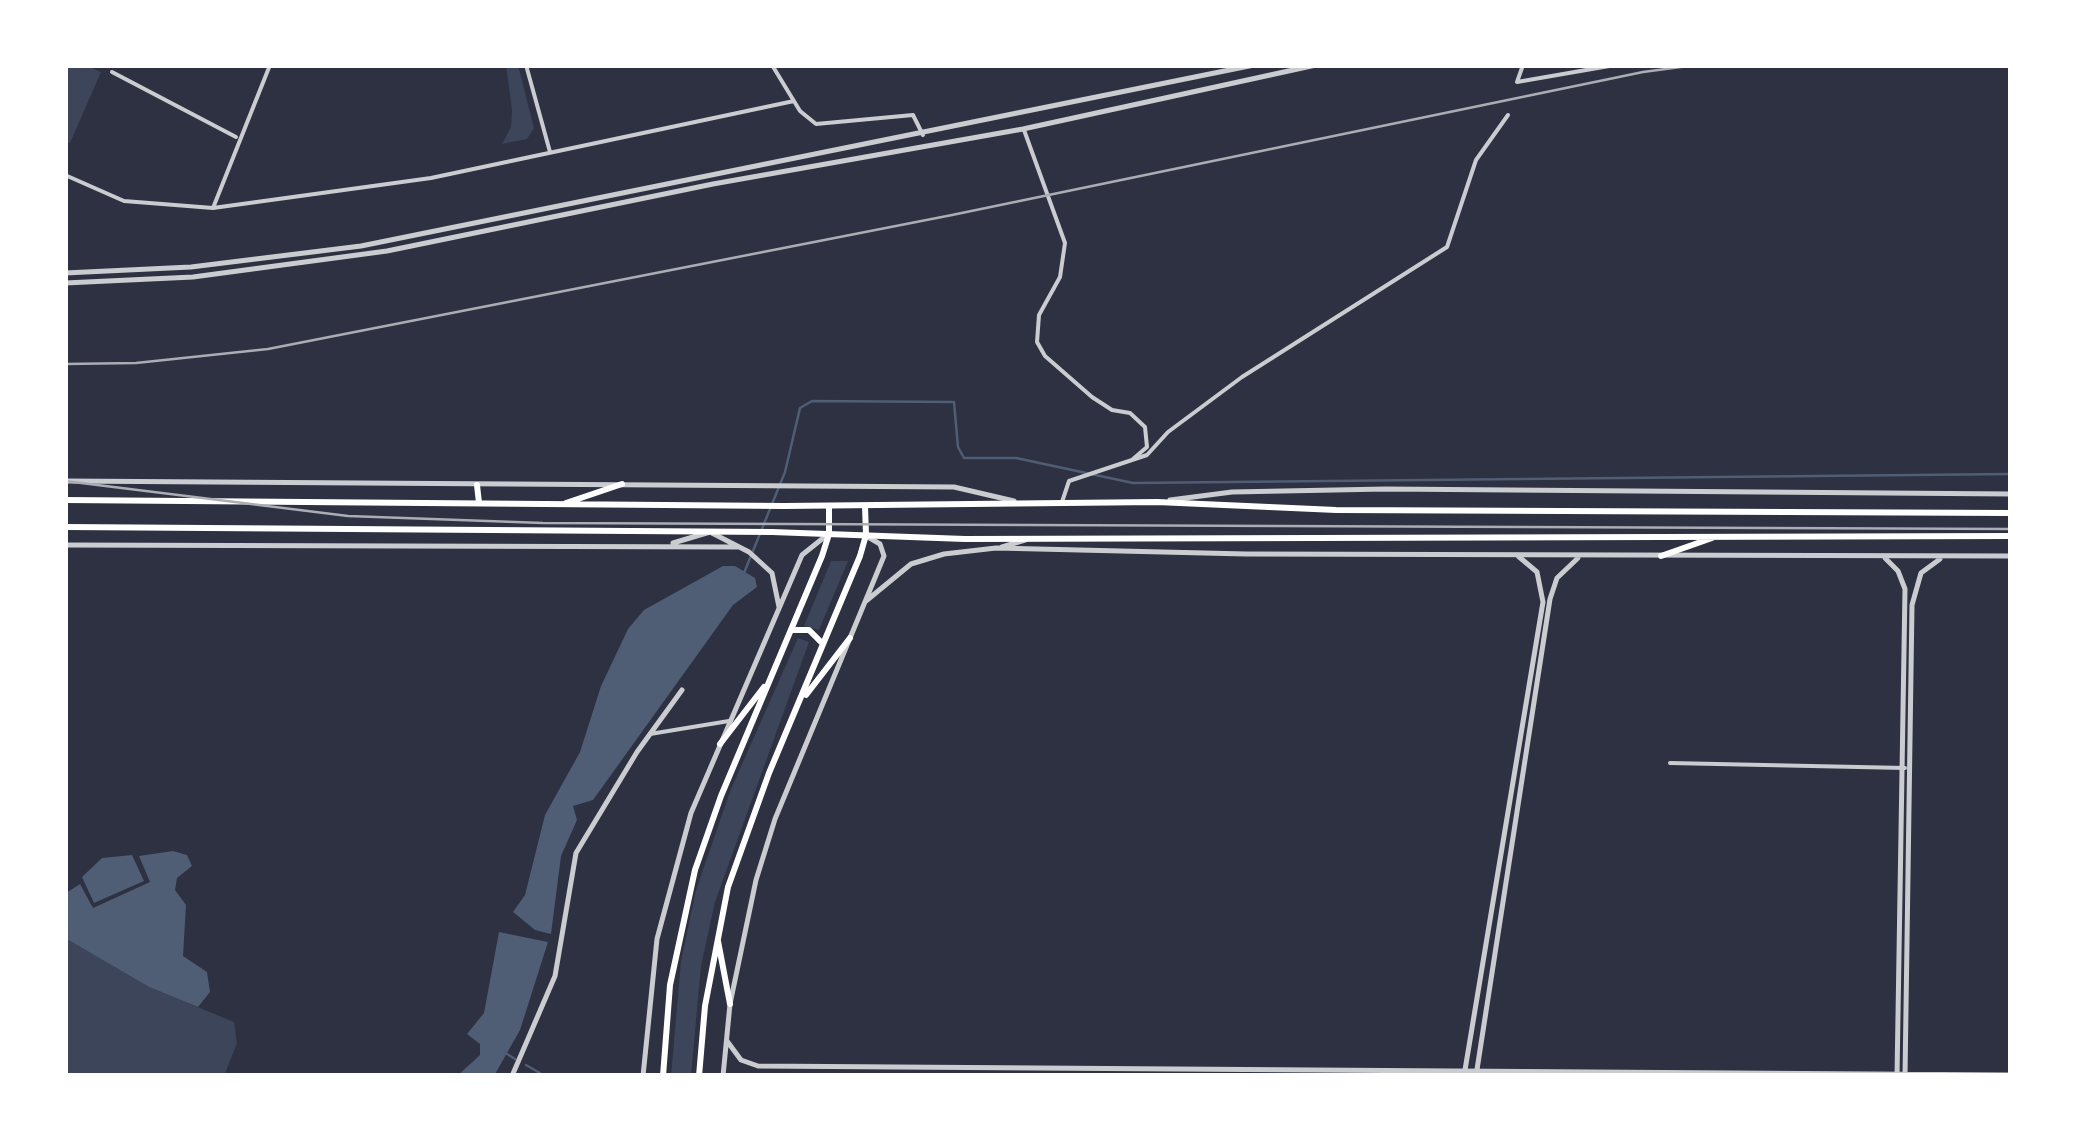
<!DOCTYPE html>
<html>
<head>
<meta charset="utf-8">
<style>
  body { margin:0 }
  #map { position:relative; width:2076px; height:1141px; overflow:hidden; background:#2d3142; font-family:Montserrat,sans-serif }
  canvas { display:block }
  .frame { position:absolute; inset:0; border:68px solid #fff; pointer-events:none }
</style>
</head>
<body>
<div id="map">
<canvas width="2076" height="1141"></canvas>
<div class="frame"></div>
</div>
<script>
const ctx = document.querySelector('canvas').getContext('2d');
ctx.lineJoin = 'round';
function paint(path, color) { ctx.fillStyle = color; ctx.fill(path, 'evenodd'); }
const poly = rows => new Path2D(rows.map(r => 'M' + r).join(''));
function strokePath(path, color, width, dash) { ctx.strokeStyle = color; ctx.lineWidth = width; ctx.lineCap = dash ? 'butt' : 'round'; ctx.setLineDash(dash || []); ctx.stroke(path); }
paint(poly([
  [65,65,85,65,101,72,70,143,65,141],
  [506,65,518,65,534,128,527,139,502,144,511,127,512,110],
  [831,561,848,561,819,630,804,626],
  [798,638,809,642,715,902,701,966,691,1076,671,1076,681,961,696,890,731,789],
  [65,938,149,987,234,1022,237,1043,224,1076,65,1076]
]), '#3c4559');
paint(poly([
  [723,566,735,566,755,578,757,587,733,605,593,800,573,806,577,820,561,856,551,934,535,930,513,912,525,895,545,815,580,752,601,686,628,629,644,610],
  [173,851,187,855,192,866,177,878,175,890,186,905,183,956,207,972,210,992,198,1007,149,987,65,938,66,893,80,884,93,908,150,882,139,856],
  [132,855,144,881,94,903,82,877,102,858],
  [499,932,548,942,520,1030,494,1076,457,1076,480,1055,480,1044,467,1034,484,1013]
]), '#4f5d75');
strokePath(poly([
  [744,573,785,472,800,408,812,401,954,402,958,447,964,458,1016,458,1133,483,2011,474],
  [504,1052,515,1059],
  [526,1065,545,1076]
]), '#4f5d75', 2.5);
strokePath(poly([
  [526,65,550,152],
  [772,65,800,111,816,124,913,115,923,135],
  [112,72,236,137],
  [1517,82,1615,65],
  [1517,82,1523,65],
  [1024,130,1065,243,1060,277,1039,315,1037,342,1045,356,1092,397,1112,410,1130,413,1145,427,1147,447,1133,459],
  [65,175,124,201,213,208,431,178,794,101],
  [213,208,270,65],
  [1062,502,1069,481,1147,455,1168,432,1242,377,1447,247,1476,160,1508,115],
  [650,734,729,721],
  [1670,763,1905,768]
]), '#caccd0', 4);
strokePath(poly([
  [65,273,191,267,361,246,1254,65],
  [65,283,193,277,387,251,713,184,1023,129,1316,65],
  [65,481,954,487,1014,501],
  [1170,500,1232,492,1386,489,2011,494],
  [673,543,710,532,749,552,772,573,779,607],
  [65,545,738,547],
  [1002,547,1025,540],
  [1885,558,1898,571,1905,589,1897,1076],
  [866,601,911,564,944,554,996,548,1246,554,2011,556],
  [727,1041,741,1060,758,1066,2011,1075],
  [512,1076,555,976,576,853,637,752,682,690],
  [643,1076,657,939,691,813,802,555,827,535],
  [723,1076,730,1004,756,880,775,819,884,556,880,544,868,537],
  [1464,1076,1543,602,1537,572,1518,556],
  [1476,1076,1550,599,1557,578,1578,558],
  [1905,1076,1912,605,1921,573,1940,559]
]), '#caccd0', 5);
strokePath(poly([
  [791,630,809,630,822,643],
  [806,695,850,638],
  [720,744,764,687],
  [718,941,730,1004],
  [663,1076,670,985,695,870,721,796,822,556,829,534,829,506],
  [699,1076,705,1006,728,887,769,773,860,556,866,535,865,506]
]), '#fff', 6);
strokePath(poly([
  [477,485,479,503],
  [65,500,784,506,1157,502,1336,510,2011,513],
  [566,503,622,484],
  [65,527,772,532,965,539,2011,536],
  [1661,556,1712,538]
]), '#fff', 6);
strokePath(poly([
  [65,364,136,363,268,349,952,215,1643,72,1696,65],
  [65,481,348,516,543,523,2011,529]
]), '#abadb3', 2.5);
</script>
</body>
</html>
